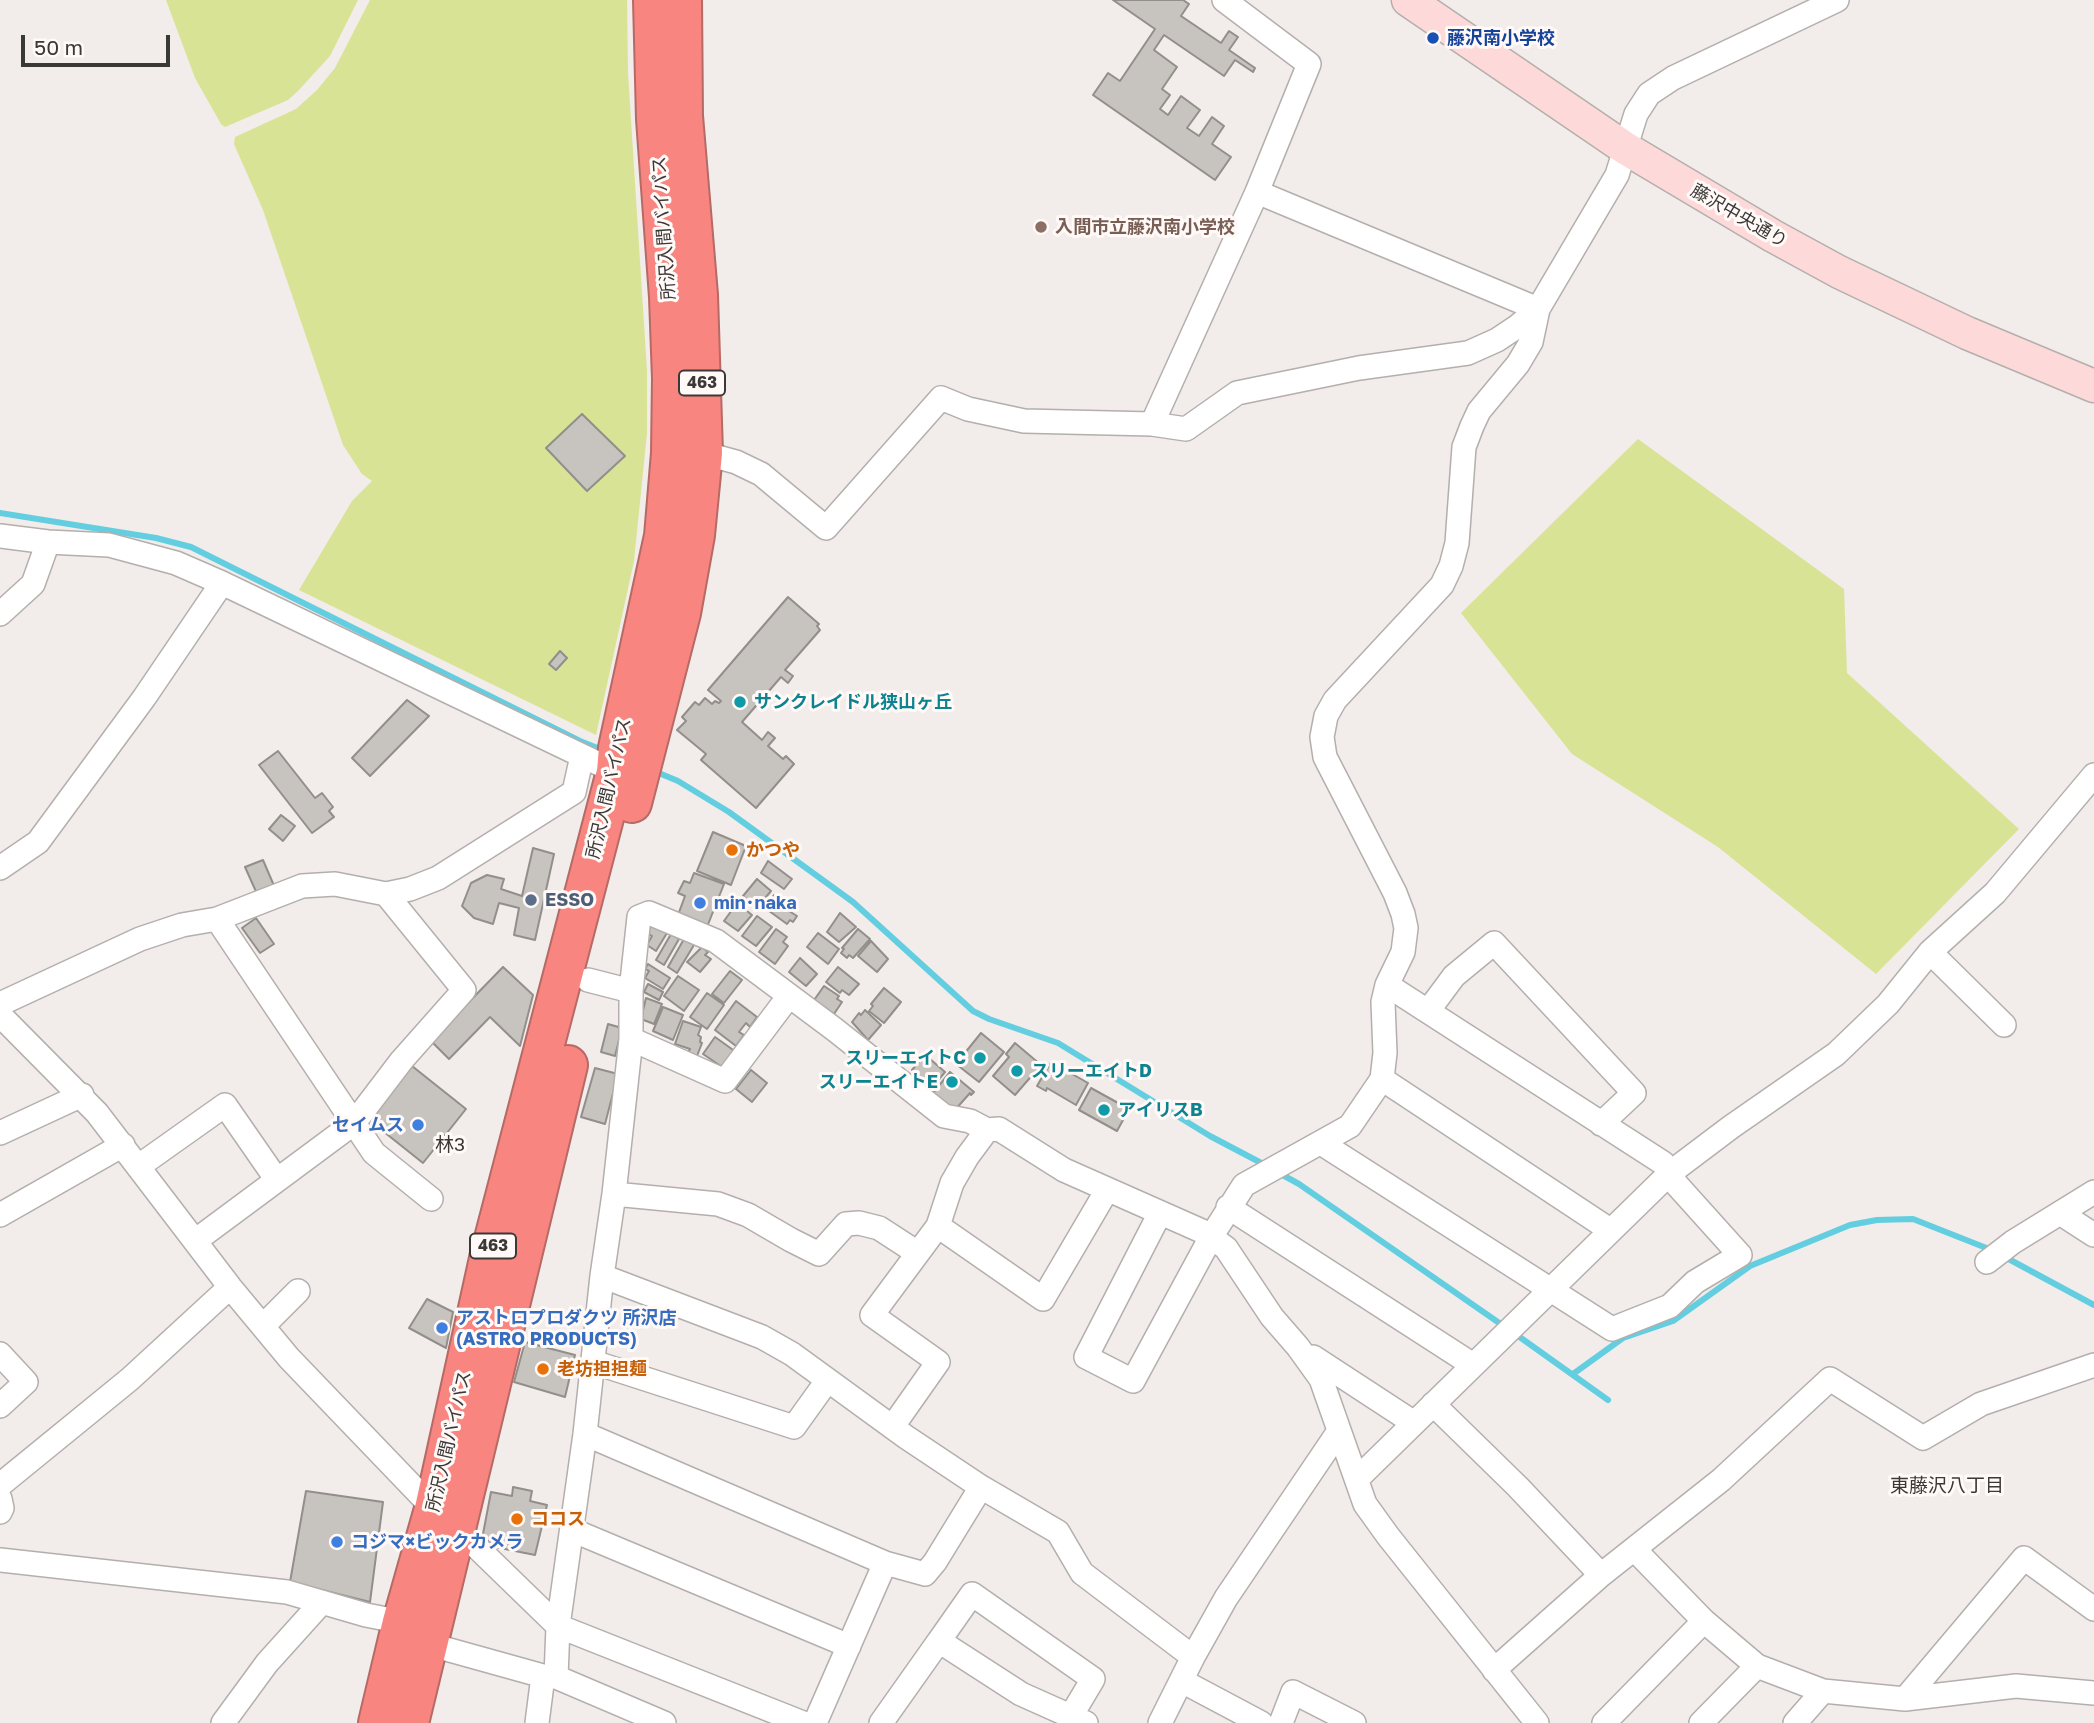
<!DOCTYPE html>
<html>
<head>
<meta charset="utf-8">
<style>
  body { margin:0 }
  #map { position:relative; width:2094px; height:1723px; overflow:hidden; background:#f2ecea; font-family:"Golos Text",sans-serif }
  canvas { display:block }
  .scale { position:absolute; left:21px; top:35px; width:149px; height:32px; box-sizing:border-box; border:4px solid #3b3938; border-top:0; padding-left:9px; font-size:21px; line-height:24px; white-space:nowrap; color:#3b3938; -webkit-text-stroke:5px #fff9f7; paint-order:stroke }
</style>
</head>
<body>
<div id="map">
<canvas width="2094" height="1723"></canvas>
<div class="scale">50 m</div>
</div>
<script>
const ctx = document.querySelector('canvas').getContext('2d');
ctx.lineJoin = 'round';
function paint(path, color) { ctx.fillStyle = color; ctx.fill(path, 'evenodd'); }
const poly = rows => new Path2D(rows.map(r => 'M' + r).join(''));
function strokePath(path, color, width, dash) { ctx.strokeStyle = color; ctx.lineWidth = width; ctx.lineCap = dash ? 'butt' : 'round'; ctx.setLineDash(dash || []); ctx.stroke(path); }
function write(font, color, halo, rows, align = 'center') {
  ctx.font = font + ' "Golos Text","Noto Sans JP",sans-serif'; ctx.lineWidth = 6; ctx.setLineDash([]); ctx.textBaseline = 'middle'; ctx.strokeStyle = halo; ctx.fillStyle = color; for (const [text, x, y, turn = 0] of rows) {
    ctx.save(); ctx.translate(x, y); ctx.rotate((+turn || 0) * Math.PI / 180); ctx.textAlign = isNaN(turn) ? turn : align; if (halo) ctx.strokeText(text, 0, 0); ctx.fillText(text, 0, 0); ctx.restore();
  }
}
paint(poly([
  [166,0,358,0,330,56,297,92,288,100,225,127,221,124,195,78],
  [370,0,627,0,628,73,647,371,647,433,634,561,596,735,299,590,352,501,372,481,362,474,343,445,263,210,234,144,235,137,296,109,317,90,335,68],
  [1638,439,1844,589,1847,673,2019,829,1876,974,1718,847,1572,754,1461,613]
]), '#d9e395');
strokePath(poly([
  [0,513,156,538,191,547,580,741,605,751],
  [654,771,678,781,729,812,853,902,973,1011,989,1019,1058,1043,1210,1136,1267,1166],
  [1279,1173,1299,1184,1505,1327],
  [2003,1256,2094,1305],
  [1514,1333,1608,1400],
  [1573,1374,1623,1338,1673,1321,1750,1266,1850,1225,1877,1220,1913,1219,1994,1251]
]), '#63cee0', 6);
const building = poly([
  [1113,0,1183,0,1189,4,1181,16,1221,43,1229,31,1238,37,1229,50,1255,68,1253,72,1235,60,1224,76,1164,35,1154,50,1177,67,1162,89,1170,95,1160,109,1168,115,1181,96,1200,110,1187,128,1199,136,1212,117,1224,126,1212,144,1231,157,1215,180,1093,95,1108,73,1120,81,1155,29,1113,0],
  [582,414,625,456,587,491,546,448,582,414],
  [788,597,819,624,817,626,820,630,785,670,793,676,788,683,781,677,742,722,762,740,768,732,775,738,768,746,783,759,786,756,794,764,756,808,701,760,706,754,677,730,686,721,682,717,695,702,699,705,705,698,712,704,715,701,719,703,721,701,708,690,788,597],
  [560,651,567,658,556,670,549,664,560,651],
  [407,700,429,716,370,776,352,758,407,700],
  [278,751,315,798,322,793,333,807,329,811,334,817,312,833,259,765,278,751],
  [281,815,295,826,283,841,269,829,281,815],
  [713,832,746,846,731,885,697,871,713,832],
  [533,848,554,854,535,940,514,935,519,908,499,903,493,924,474,918,462,906,471,883,487,875,504,879,501,889,522,896,533,848],
  [263,860,275,888,258,896,245,867,263,860],
  [768,861,792,879,784,889,761,873,768,861],
  [694,873,724,884,707,927,678,915,685,896,678,893,684,881,690,883,694,873],
  [757,879,771,891,757,908,743,896,757,879],
  [774,895,791,907,789,911,797,916,793,922,790,920,787,924,765,908,774,895],
  [737,903,752,915,738,931,724,921,737,903],
  [840,913,856,927,839,942,827,932,840,913],
  [757,916,772,927,756,946,742,936,757,916],
  [256,918,274,944,260,953,242,928,256,918],
  [652,924,667,933,656,951,647,945,652,936,647,933,652,924],
  [776,929,787,937,783,942,788,946,775,964,759,952,776,929],
  [858,929,870,939,853,958,849,955,847,958,841,953,844,949,842,948,858,929],
  [818,933,839,949,828,964,807,947,818,933],
  [671,934,679,939,664,965,656,960,671,934],
  [684,939,694,945,677,973,668,967,684,939],
  [871,941,888,959,877,972,858,956,871,941],
  [702,947,708,952,705,955,711,959,700,972,687,962,702,947],
  [800,958,817,974,806,986,789,972,800,958],
  [648,964,670,978,663,989,645,978,649,971,645,969,648,964],
  [503,967,533,995,520,1046,490,1017,449,1059,431,1041,503,967],
  [838,967,859,984,849,995,842,990,840,993,826,982,838,967],
  [730,971,742,980,724,1003,712,994,730,971],
  [678,976,699,990,684,1011,664,996,678,976],
  [648,984,663,992,659,1000,644,992,648,984],
  [824,986,839,996,837,999,842,1002,834,1014,825,1008,823,1011,812,1003,824,986],
  [884,988,901,1002,884,1023,869,1011,873,1006,871,1004,884,988],
  [707,993,724,1005,707,1029,690,1017,707,993],
  [646,998,662,1004,654,1024,641,1019,646,998],
  [736,1001,757,1017,750,1027,746,1023,739,1032,744,1035,736,1046,715,1030,736,1001],
  [663,1007,683,1015,673,1040,653,1031,663,1007],
  [865,1010,881,1025,868,1040,852,1022,859,1013,861,1015,865,1010],
  [683,1021,701,1027,698,1035,701,1037,700,1042,702,1043,697,1056,688,1053,690,1049,675,1044,683,1021],
  [608,1024,622,1028,615,1056,601,1052,608,1024],
  [981,1033,1004,1052,979,1082,956,1064,981,1033],
  [715,1037,736,1052,725,1069,703,1054,715,1037],
  [1015,1043,1041,1065,1015,1095,993,1076,1009,1057,1006,1054,1015,1043],
  [923,1057,928,1062,930,1059,945,1072,931,1089,912,1070,923,1057],
  [1051,1062,1088,1083,1076,1105,1047,1088,1046,1091,1037,1086,1051,1062],
  [412,1066,466,1109,423,1163,369,1120,412,1066],
  [595,1068,618,1074,605,1124,581,1117,595,1068],
  [751,1070,767,1083,752,1102,736,1089,751,1070],
  [950,1072,974,1092,971,1095,970,1093,954,1111,933,1093,950,1072],
  [1091,1088,1129,1109,1117,1131,1079,1110,1091,1088],
  [427,1299,453,1312,446,1348,409,1328,427,1299],
  [525,1342,575,1355,565,1397,514,1382,525,1342],
  [513,1487,532,1491,530,1501,547,1505,535,1555,495,1547,483,1534,491,1492,512,1496,513,1487],
  [306,1491,383,1502,370,1602,290,1582,306,1491]
]);
paint(building, '#c7c3bf');
strokePath(building, '#928f8b', 2);
const street = poly([
  [1152,424,1186,429,1237,393,1359,368,1468,353,1497,340,1518,326,1538,309,1257,192],
  [692,453,703,453,736,462,761,474,826,528,941,398,968,409,1024,421,1152,424,1257,192,1309,64,1224,0],
  [0,536,48,542,109,545,176,563,222,583,616,772],
  [0,614,33,584,48,542],
  [0,868,38,842,144,698,222,583],
  [217,919,374,1153,431,1199],
  [1930,952,2004,1025],
  [588,980,631,991],
  [0,1004,140,939,182,925,217,919,302,886,335,884,386,894,410,889,438,878,574,792,582,756],
  [1428,1011,1454,976,1494,943,1634,1093,1601,1124],
  [0,1015,97,1113,230,1287,289,1358,434,1509,456,1527,558,1626,803,1723],
  [631,1039,725,1081,789,996],
  [1382,1079,1610,1230],
  [0,1133,82,1095],
  [1321,1143,1612,1329,1670,1306,1695,1282,1740,1255,1677,1185,1663,1163,1387,985],
  [139,1166,225,1105,277,1180],
  [614,1194,718,1204,748,1215,791,1240,819,1254,846,1224,859,1223,879,1228,916,1252],
  [1228,1207,1473,1365],
  [1160,1213,1086,1357,1133,1381,1211,1237,1244,1185,1350,1126,1382,1079,1385,1053,1383,1002,1387,985,1403,952,1406,928,1403,914,1395,893,1325,757,1322,737,1326,716,1335,700,1442,585,1451,566,1457,543,1464,447,1472,426,1479,411,1518,364,1531,342,1538,309,1617,175,1636,114,1649,94,1673,78,1837,0],
  [2060,1213,2094,1235],
  [0,1215,123,1145],
  [938,1226,1043,1299,1107,1190],
  [195,1241,354,1123,402,1060,464,990,386,894],
  [1987,1262,2013,1242,2094,1192],
  [602,1276,762,1337,792,1354,906,1437,981,1487,1058,1532,1082,1573,1193,1657],
  [263,1326,298,1291],
  [0,1354,26,1382,0,1406],
  [1313,1357,1414,1423],
  [593,1362,794,1427,827,1381],
  [1433,1404,1518,1487,1601,1575],
  [893,1426,938,1362,872,1315,938,1226,952,1183,967,1157,987,1130,999,1129,1064,1170,1204,1232,1226,1248,1272,1317,1298,1347,1321,1379,1365,1504,1388,1536,1537,1723],
  [585,1434,885,1563,925,1574,935,1562,981,1487],
  [1357,1479,1670,1173,1731,1127,1836,1054,1888,1004,1930,952,1995,893,2094,775],
  [0,1485,130,1379,230,1287],
  [0,1499,2,1508,0,1512],
  [572,1530,849,1646],
  [1634,1549,1704,1621,1757,1666,1823,1691,1905,1699,2016,1686,2094,1693],
  [0,1560,287,1592,366,1615,402,1622],
  [939,1641,972,1594,1093,1679,1071,1716],
  [428,1644,543,1676,556,1677,664,1723],
  [1494,1670,1601,1575,1721,1480,1830,1379,1923,1438,1981,1404,2094,1365],
  [556,1677,558,1626,585,1434,602,1276,614,1194,631,1039,631,991,639,917,649,913,716,941,834,1029,944,1116,970,1121,987,1130],
  [1182,1681,1261,1723],
  [1905,1699,2024,1558,2094,1609],
  [223,1723,267,1663,322,1602],
  [537,1723,543,1676],
  [815,1723,885,1563],
  [881,1723,939,1641,1021,1694,1086,1723],
  [1160,1723,1193,1657,1226,1598,1339,1431],
  [1281,1723,1293,1692,1354,1723],
  [1604,1723,1704,1621],
  [1701,1723,1757,1666],
  [1795,1723,1823,1691]
]);
const secondary = poly([
  [1408,0,1625,148,1773,236,1839,272,1967,333,2094,386]
]);
const highway = poly([
  [632,803,681,613,695,535,703,453,698,295,683,116,682,0],
  [378,1723,402,1622,434,1509,490,1254,616,772,618,748,664,536,671,453,672,379,669,297,656,119,653,0],
  [409,1723,568,1065]
]);
strokePath(street, '#b4afac', 26);
strokePath(secondary, '#b4afac', 35);
strokePath(highway, '#b66a66', 42);
strokePath(street, '#fff', 23);
strokePath(secondary, '#fddad9', 32);
strokePath(highway, '#f8857f', 38);
for (const [x, y, r, color] of [
  [1433,38,7,"#1a4fb4"],
  [1041,227,7,"#8d6e63"],
  [740,702,7,"#0f9aa8"],
  [732,850,7,"#e8710a"],
  [531,900,7,"#5c6f8a"],
  [700,903,7,"#3f7fe0"],
  [980,1058,7,"#0f9aa8"],
  [1017,1071,7,"#0f9aa8"],
  [952,1082,7,"#0f9aa8"],
  [1104,1110,7,"#0f9aa8"],
  [418,1125,7,"#3f7fe0"],
  [442,1328,7,"#3f7fe0"],
  [543,1369,7,"#e8710a"],
  [517,1519,7,"#e8710a"],
  [337,1542,7,"#3f7fe0"]
]) { const dot = new Path2D(); dot.arc(x, y, r, 0, 2 * Math.PI); ctx.fillStyle = color; ctx.fill(dot); strokePath(dot, '#fff9f7', 2.5); }
for (const [x, y, w] of [
  [702,383,46],
  [493,1246,46]
]) { const box = new Path2D(); box.roundRect(x - w / 2, y - 12.5, w, 25, 5); ctx.fillStyle = '#fff9f7'; ctx.fill(box); strokePath(box, '#3b3938', 2); }
write('bold 16px', '#3b3938', null, [
  ["463",702,383],
  ["463",493,1246]
]);
write('bold 18px', '#164399', '#fff9f7', [
  ["藤沢南小学校",1447,38]
], 'left');
write('18px', '#3b3938', '#fff9f7', [
  ["藤沢中央通り",1739,216,30],
  ["所沢入間バイパス",664,228,-94],
  ["所沢入間バイパス",609,788,-77],
  ["所沢入間バイパス",449,1441,-77]
]);
write('bold 18px', '#785e54', '#fff9f7', [
  ["入間市立藤沢南小学校",1055,227]
], 'left');
write('bold 18px', '#0d838f', '#fff9f7', [
  ["サンクレイドル狭山ヶ丘",754,702],
  ["スリーエイトC",966,1058,"right"],
  ["スリーエイトD",1031,1071],
  ["スリーエイトE",938,1082,"right"],
  ["アイリスB",1118,1110]
], 'left');
write('bold 18px', '#c56008', '#fff9f7', [
  ["かつや",746,850],
  ["老坊担担麺",557,1369],
  ["ココス",531,1519]
], 'left');
write('bold 18px', '#4e5e75', '#fff9f7', [
  ["ESSO",545,900]
], 'left');
write('bold 18px', '#366cbe', '#fff9f7', [
  ["min･naka",714,903],
  ["セイムス",404,1125,"right"],
  ["アストロプロダクツ 所沢店",456,1318],
  ["(ASTRO PRODUCTS)",456,1339],
  ["コジマ×ビックカメラ",351,1542]
], 'left');
write('19px', '#3b3938', '#fff9f7', [
  ["林3",450,1145],
  ["東藤沢八丁目",1947,1486]
]);
</script>
</body>
</html>
